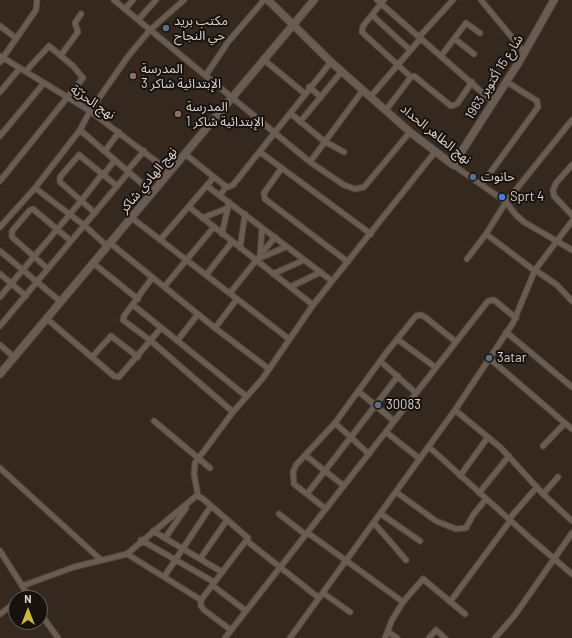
<!DOCTYPE html>
<html>
<head>
<meta charset="utf-8">
<style>
  body { margin:0 }
  #map { position:relative; width:572px; height:638px; overflow:hidden; background:#34281f; font-family:Barlow,sans-serif }
  canvas { display:block }
  .north { position:absolute; left:8px; top:590px; width:40px; height:40px; box-sizing:border-box; background:#18120e; border:1px solid #655e59; border-radius:50%; rotate:0deg; font-size:11px; font-weight:700; line-height:16px; text-align:center; color:#d8d0ca }
  .north::after { content:''; display:block; margin:auto; width:14px; height:18px; background:#ccb939; clip-path:polygon(50% 0,100% 100%,50% 72%,0 100%) }
</style>
</head>
<body>
<div id="map">
<canvas width="572" height="638"></canvas>
<div class="north">N</div>
</div>
<script>
const ctx = document.querySelector('canvas').getContext('2d');
ctx.lineJoin = 'round';
const poly = rows => new Path2D(rows.map(r => 'M' + r).join(''));
function strokePath(path, color, width, dash) { ctx.strokeStyle = color; ctx.lineWidth = width; ctx.lineCap = dash ? 'butt' : 'round'; ctx.setLineDash(dash || []); ctx.stroke(path); }
function write(font, color, halo, rows, align = 'center') {
  ctx.font = font + ' Barlow,"Noto Sans Arabic",sans-serif'; ctx.lineWidth = 4; ctx.setLineDash([]); ctx.textBaseline = 'middle'; ctx.strokeStyle = halo; ctx.fillStyle = color; for (const [text, x, y, turn = 0] of rows) {
    ctx.save(); ctx.translate(x, y); ctx.rotate((+turn || 0) * Math.PI / 180); ctx.textAlign = isNaN(turn) ? turn : align; if (halo) ctx.strokeText(text, 0, 0); ctx.fillText(text, 0, 0); ctx.restore();
  }
}
const street = poly([
  [114,0,310,162,344,185,355,189,364,187,410,132],
  [377,0,493,102],
  [384,0,363,26,362,32,365,35,411,77,414,76,451,106,457,104,472,82],
  [481,0,525,53],
  [125,9,133,0],
  [372,15,410,50],
  [138,20,156,0],
  [0,26,16,38],
  [419,37,453,0],
  [455,39,474,54],
  [61,55,78,32,75,23,81,14],
  [0,56,90,111,170,172],
  [441,56,466,23,480,33],
  [263,59,304,93],
  [0,62,36,10,37,0],
  [206,75,228,42,264,0],
  [309,87,321,97],
  [0,92,20,68],
  [371,96,421,38],
  [386,110,411,77],
  [290,113,324,141,344,152],
  [300,122,342,71],
  [80,130,153,193],
  [0,136,44,83],
  [105,151,119,132],
  [260,152,371,234],
  [185,154,224,185,228,187,233,185,331,62],
  [310,162,363,90],
  [453,165,506,202,516,215,524,222,572,250],
  [572,165,556,183,553,190,554,196,572,215],
  [281,169,264,193,265,199,348,262],
  [127,171,144,151],
  [104,174,115,160],
  [0,181,83,78,73,66,49,46,26,71],
  [482,184,538,107,537,101,507,82],
  [207,186,332,281],
  [35,188,85,226,107,246],
  [220,196,226,186],
  [189,207,313,305],
  [95,213,60,182,60,177,79,155,117,186],
  [132,218,289,339],
  [202,218,228,208],
  [0,227,35,188,80,130,90,111,129,55,150,30,184,0],
  [222,234,229,202],
  [486,234,535,271],
  [160,240,214,177],
  [110,243,215,328,269,369],
  [240,248,245,214],
  [0,251,61,302],
  [260,257,262,228],
  [260,258,286,247],
  [467,259,486,234,506,202,572,120],
  [93,263,138,299],
  [48,269,12,237,12,231,30,210,33,209,71,241],
  [535,270,557,285,572,301],
  [0,274,26,296],
  [273,274,304,260],
  [206,275,232,242],
  [152,278,124,316,123,320,151,341,233,412],
  [164,287,213,228],
  [290,287,321,272],
  [230,293,275,237],
  [0,297,81,201,103,173],
  [133,305,246,396],
  [47,319,114,376,119,377,161,328],
  [0,326,128,173],
  [215,328,237,299],
  [506,332,572,387],
  [397,339,435,367],
  [177,341,198,314],
  [0,345,14,357],
  [92,357,111,336,138,357],
  [489,358,572,429],
  [380,361,416,393],
  [358,391,394,421],
  [455,410,501,448,543,494,572,521],
  [154,421,210,468],
  [335,423,369,454],
  [386,432,420,459],
  [543,446,565,423],
  [429,447,531,539,572,574],
  [305,455,344,486],
  [0,468,100,559],
  [460,476,488,437],
  [396,492,436,521,456,529,466,528,473,515,486,499],
  [479,493,509,456],
  [307,494,398,376],
  [543,494,558,477],
  [198,496,194,474,195,463,233,412,263,378,313,305,435,152],
  [326,509,294,484,293,472,296,465,335,423,386,353,416,316,421,315,425,317,456,342],
  [279,514,306,535],
  [381,514,420,541],
  [509,519,537,487],
  [374,523,406,560],
  [153,531,222,572],
  [308,533,403,602],
  [165,538,186,508],
  [141,540,214,582],
  [247,541,319,598],
  [0,551,30,598],
  [200,559,227,520],
  [164,577,211,506],
  [212,585,246,611],
  [22,586,74,567,127,554,196,496,202,498,248,538,201,600,127,554],
  [323,593,350,612],
  [201,600,201,606,204,610,231,630],
  [450,602,510,521],
  [40,613,58,638],
  [0,614,16,602],
  [388,632,397,638],
  [225,638,488,301,494,300,516,318],
  [290,638,455,410,513,323,535,270,572,221],
  [385,638,392,620,403,602,423,579,465,614],
  [429,638,436,630,445,638],
  [495,638,515,615,572,533]
]);
const secondary = poly([
  [268,0,331,62,410,132,453,165,519,62,554,0],
  [0,374,314,0]
]);
strokePath(street, '#51463f', 7);
strokePath(secondary, '#51463f', 9);
strokePath(street, '#6b5c52', 5);
strokePath(secondary, '#6b5c52', 7);
for (const [x, y, r, color] of [
  [166,28,4,"#5c6f8a"],
  [133,76,4,"#8d6e63"],
  [178,114,4,"#8d6e63"],
  [473,177,4,"#5c6f8a"],
  [502,197,4,"#3f7fe0"],
  [489,358,4,"#5c6f8a"],
  [378,405,4,"#5c6f8a"]
]) { const dot = new Path2D(); dot.arc(x, y, r, 0, 2 * Math.PI); ctx.fillStyle = color; ctx.fill(dot); strokePath(dot, '#18120e', 1.5); }
write('13px', '#d8d0ca', '#18120e', [
  ["مكتب بريد",174,21],
  ["حي النجاح",174,36],
  ["المدرسة",141,69],
  ["الإبتدائية شاكر 3",141,84],
  ["المدرسة",186,107],
  ["الإبتدائية شاكر 1",186,122],
  ["حانوت",481,177],
  ["Sprt 4",510,197],
  ["3atar",497,358],
  ["30083",386,405]
], 'left');
write('13px', '#d8d0ca', '#18120e', [
  ["شارع 15 أكتوبر 1963",494,77,-58],
  ["نهج الحرّيّة",93,102,34],
  ["نهج الطاهر الحداد",436,134,39],
  ["نهج الهادي شاكر",148,180,-50]
]);
</script>
</body>
</html>
